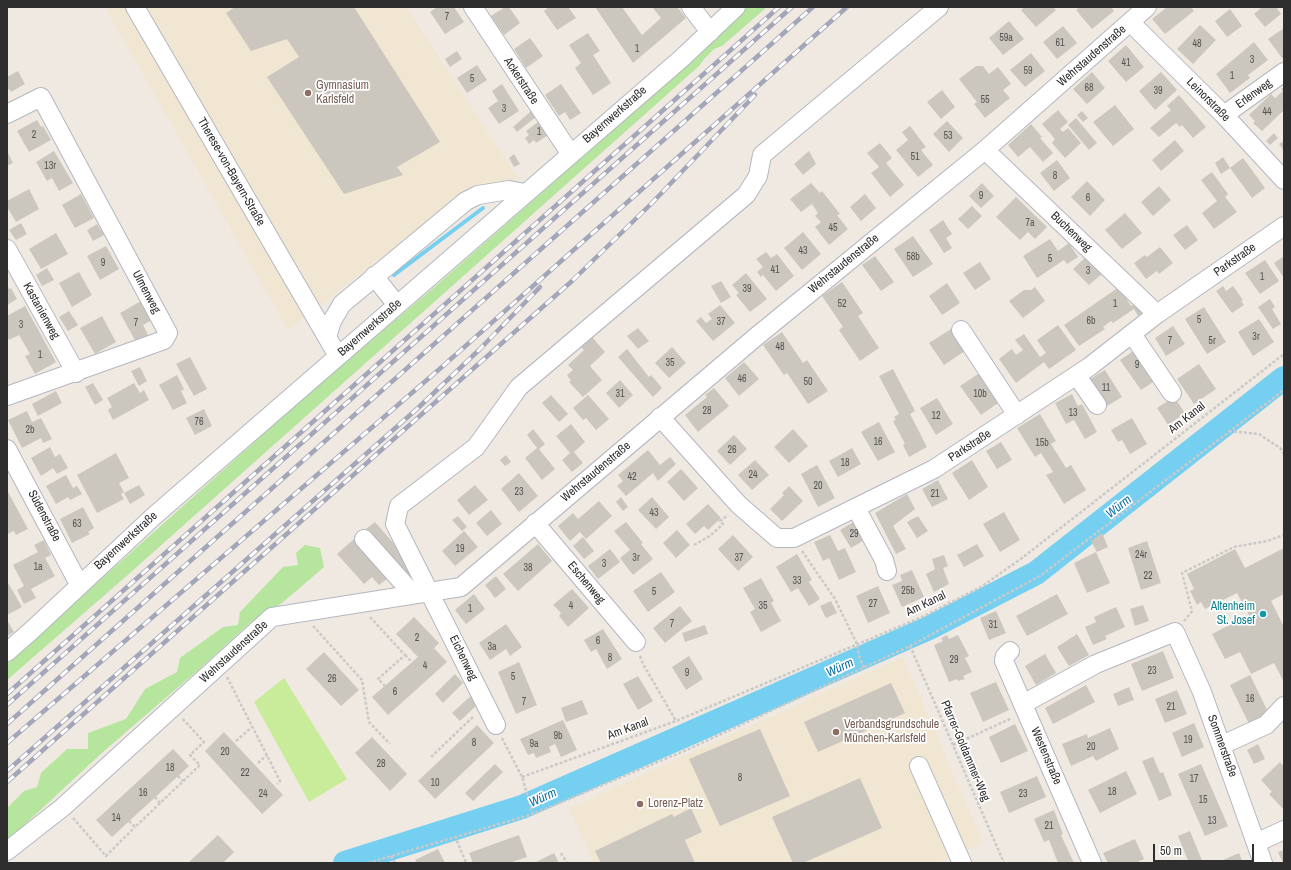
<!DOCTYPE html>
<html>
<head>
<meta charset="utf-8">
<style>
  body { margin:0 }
  #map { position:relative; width:1291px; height:870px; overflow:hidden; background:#efe9e1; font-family:"Archivo Narrow",sans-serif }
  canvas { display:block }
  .frame { position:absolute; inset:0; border:8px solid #2e2e2e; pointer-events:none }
  .scale { position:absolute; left:1153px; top:844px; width:101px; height:18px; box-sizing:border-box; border:2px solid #2e2e2e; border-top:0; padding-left:5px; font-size:12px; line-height:14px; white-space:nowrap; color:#2e2e2e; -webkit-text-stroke:3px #fff; paint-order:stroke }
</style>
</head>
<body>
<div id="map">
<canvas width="1291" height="870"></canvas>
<div class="frame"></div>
<div class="scale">50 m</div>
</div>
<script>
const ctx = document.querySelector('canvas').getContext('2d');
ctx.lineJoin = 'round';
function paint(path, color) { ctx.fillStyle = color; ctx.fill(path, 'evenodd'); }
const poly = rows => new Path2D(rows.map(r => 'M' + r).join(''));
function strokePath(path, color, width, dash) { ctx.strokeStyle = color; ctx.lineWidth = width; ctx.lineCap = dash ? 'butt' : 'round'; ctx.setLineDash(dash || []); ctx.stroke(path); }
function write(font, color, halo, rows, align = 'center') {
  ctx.font = font + ' "Archivo Narrow",sans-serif'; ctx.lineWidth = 3.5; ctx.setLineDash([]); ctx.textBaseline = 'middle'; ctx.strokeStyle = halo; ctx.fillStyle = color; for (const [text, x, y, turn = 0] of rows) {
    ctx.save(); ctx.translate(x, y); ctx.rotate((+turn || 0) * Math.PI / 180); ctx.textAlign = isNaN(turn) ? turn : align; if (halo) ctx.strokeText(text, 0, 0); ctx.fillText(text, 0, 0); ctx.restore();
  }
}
paint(poly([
  [105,7,406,7,519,180,470,188,288,330],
  [903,657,983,843,940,861,940,863,594,863,569,808]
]), '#f0e6d1');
paint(poly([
  [747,7,767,7,722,46,714,49,705,58,699,66,130,573,7,680,7,664,52,623,314,389,438,284,662,87],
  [305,545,320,548,324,567,282,603,250,623,197,671,104,751,7,841,7,808,24,791,37,787,41,773,67,749,88,749,88,733,126,719,145,689,177,672,180,658,223,627,238,625,240,612,283,567,298,565,296,553]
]), '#b6e59e');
paint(poly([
  [284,678,347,779,309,802,254,702]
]), '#c9ec9a');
strokePath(poly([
  [394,275,483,208]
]), '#75cff0', 4);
strokePath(poly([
  [345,863,522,807,929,628,1036,573,1284,378]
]), '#75cff0', 24);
paint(poly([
  [235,7,354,7,440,142,397,167,403,175,344,194,267,77,299,57,287,39,251,51,226,13],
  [437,7,454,7,464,22,445,34,430,12],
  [505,7,509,7,520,23,504,35,491,16],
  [549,7,568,7,576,18,557,30,544,11],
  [595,7,622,7,642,35,661,18,652,7,677,7,686,18,633,63],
  [1025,7,1053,7,1056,10,1036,27,1021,10],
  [1080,7,1111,7,1114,11,1092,29,1076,10],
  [1167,7,1191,7,1194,11,1165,34,1152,19],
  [1262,7,1276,7,1281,14,1265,27,1254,14],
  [1230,9,1242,26,1227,37,1215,21],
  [1009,21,1024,39,1003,55,989,38],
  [1200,25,1216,40,1193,64,1177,49],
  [1063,26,1077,43,1057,59,1043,42],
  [1284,28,1284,57,1282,58,1268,39],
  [588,33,600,51,593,55,611,83,593,95,575,68,581,63,569,45],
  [530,38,543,56,526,68,514,49],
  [1254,42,1268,60,1248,75,1250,78,1230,93,1216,74],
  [1126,45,1144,67,1126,82,1108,61],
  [457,51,462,59,450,67,445,59],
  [1031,53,1045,71,1025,87,1010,70],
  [477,65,487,80,467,93,457,78],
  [976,66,983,66,989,74,998,67,1011,84,1003,90,1010,98,985,118,974,104,977,102,959,79],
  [18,71,25,84,11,92,9,89,7,90,7,77],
  [1092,72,1105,88,1087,104,1073,89],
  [1161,72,1177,90,1155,110,1139,91],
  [502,84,519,111,499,124,488,108,498,101,492,91],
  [561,84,581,113,570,120,565,112,559,116,545,95],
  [1284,87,1284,110,1262,131,1253,123,1255,121,1249,115,1271,94,1275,98,1283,91,1281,89],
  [942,90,955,107,941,119,927,102],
  [1179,95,1206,127,1193,138,1182,125,1180,127,1176,123,1159,137,1150,128,1171,110,1167,106],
  [1115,105,1134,129,1113,146,1093,122],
  [1058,110,1068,122,1060,129,1063,132,1068,128,1081,143,1065,158,1052,143,1055,139,1042,124],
  [531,111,536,117,517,132,513,127],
  [1082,111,1088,118,1083,122,1077,115],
  [1076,118,1097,143,1089,150,1068,125],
  [37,120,41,127,43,126,51,140,29,152,17,131],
  [541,120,551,133,536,143,534,140,529,144,525,138,529,135,526,131],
  [947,121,963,138,949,152,933,134],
  [1031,124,1042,137,1040,138,1053,153,1043,162,1030,147,1018,157,1008,145],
  [910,126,926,147,921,150,933,165,918,177,896,150,908,140,902,132],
  [1274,133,1278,138,1270,145,1266,141],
  [1175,140,1184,151,1161,171,1152,160],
  [1284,141,1284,151,1279,144],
  [880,143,892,158,886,163,904,185,890,197,871,173,879,167,867,153],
  [7,151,13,163,7,166],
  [54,151,73,183,59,191,52,178,47,181,36,162],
  [809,151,816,164,803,175,794,164],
  [514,154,520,164,514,167,509,158],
  [1223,157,1230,168,1221,174,1215,163],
  [1243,158,1265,188,1252,198,1230,168],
  [1057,160,1070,178,1054,191,1040,173],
  [1212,172,1228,194,1225,197,1237,212,1214,229,1202,213,1217,201,1201,180],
  [1087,181,1105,200,1090,216,1071,197],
  [811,183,820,193,822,191,840,214,837,215,848,229,829,245,815,227,821,222,815,216,818,213,812,204,801,212,790,199],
  [982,183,994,196,981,208,969,196],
  [1159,186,1171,200,1153,216,1141,202],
  [29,189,39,209,16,222,7,207,7,201],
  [81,194,94,218,75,228,62,205],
  [865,194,876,208,861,221,850,207],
  [1016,197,1047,227,1035,239,1028,232,1020,240,996,217],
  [972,206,982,216,968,229,958,219],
  [1125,213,1142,233,1122,249,1105,230],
  [943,220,952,234,946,238,952,248,944,253,929,230],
  [21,223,27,234,16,240,9,230],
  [97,224,104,235,93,241,87,230],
  [1187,225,1198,240,1185,250,1173,235],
  [803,232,821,254,802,270,784,248],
  [56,233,68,254,41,269,29,249],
  [913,236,933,264,913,277,894,249],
  [1050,239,1058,251,1069,243,1078,257,1067,264,1064,260,1037,278,1023,256],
  [106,246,119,269,100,280,87,256],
  [1160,247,1173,263,1159,274,1157,271,1146,279,1134,263,1145,255,1147,257],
  [766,252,771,258,777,254,794,276,776,291,763,275,761,277,757,272,763,267,756,259],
  [875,256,894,282,881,291,862,265],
  [1087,256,1103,273,1089,285,1073,269],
  [1284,256,1284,278,1274,263],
  [1265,260,1279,281,1260,294,1245,273],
  [980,262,991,279,975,290,963,273],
  [47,268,54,280,42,286,36,275],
  [79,272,92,295,72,307,59,283],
  [746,273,767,299,750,312,736,295,739,293,732,285],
  [721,281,731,297,721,303,711,286],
  [842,282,863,313,858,316,879,348,860,361,839,330,843,327,822,296],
  [947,283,960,303,942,315,929,296],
  [7,285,9,289,11,288,17,299,7,305],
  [1223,286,1226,291,1233,286,1243,300,1241,301,1244,305,1232,313,1216,291],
  [1035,287,1045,301,1023,318,1009,301,1024,290,1031,290],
  [1119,287,1131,306,1139,301,1146,310,1138,316,1134,309,1113,323,1111,321,1103,327,1105,329,1079,346,1064,325],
  [1270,299,1275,307,1272,309,1281,324,1273,329,1258,307],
  [141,301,152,320,143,325,148,335,136,342,120,313],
  [720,305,735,323,713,341,696,321,701,317,706,323,712,319,708,314],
  [25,306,56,362,35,374,25,356,30,354,19,335,9,340,7,336,7,316],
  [1204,307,1226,342,1207,354,1185,319],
  [69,311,78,325,68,331,59,317],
  [102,316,116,342,95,354,80,328],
  [1259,319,1274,342,1253,356,1238,332],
  [1058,325,1076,350,1049,369,1044,362,1016,383,999,359,1012,349,1016,355,1023,350,1015,340,1024,334,1040,357,1046,353,1037,340],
  [1173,326,1185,344,1166,356,1155,338],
  [638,328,649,341,638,349,627,336],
  [951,329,965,351,944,365,929,343],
  [782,332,803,363,807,360,828,391,808,404,787,373,784,375,763,345],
  [592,337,605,352,590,366,602,380,583,397,569,382,571,381,567,375,573,370,568,365,584,350,581,347],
  [672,347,686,363,669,378,655,363],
  [627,349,649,377,651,375,662,388,653,397,618,357],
  [1135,350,1156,380,1141,390,1120,360],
  [190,357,207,389,194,396,176,364],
  [744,362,759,379,739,396,725,378],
  [1199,364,1216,389,1194,404,1177,379],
  [140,367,147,381,139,386,131,371],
  [893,369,915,411,910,414,927,447,909,457,903,445,905,444,893,421,896,420,894,417,899,414,879,376],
  [1105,370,1122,397,1107,406,1090,379],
  [981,372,1001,401,981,415,960,386],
  [177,375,184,389,181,391,187,403,173,410,159,385],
  [620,380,633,395,619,408,606,393],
  [93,383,103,400,95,405,85,387],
  [134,383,140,393,144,390,149,400,113,420,108,410,112,407,107,398],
  [714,388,729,406,698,432,685,415,707,397,705,395],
  [56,391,62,403,38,416,32,404],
  [1072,394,1078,406,1082,404,1097,432,1085,439,1074,420,1066,424,1055,403],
  [551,395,568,414,559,422,542,403],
  [588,395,609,419,596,430,586,418,583,420,573,408],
  [1174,397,1185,413,1168,425,1157,408],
  [937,398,953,424,936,435,920,408],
  [204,409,212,426,195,435,186,418],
  [27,411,32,422,41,418,52,439,43,443,41,438,22,448,8,420],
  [1040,414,1056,441,1051,444,1066,468,1071,465,1086,490,1064,504,1046,475,1053,472,1041,453,1035,457,1017,428],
  [1132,418,1147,444,1130,454,1122,440,1118,442,1111,430],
  [879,422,895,452,878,461,861,432],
  [571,424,585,442,574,452,583,463,572,472,562,460,570,453,556,436],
  [533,429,545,444,539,449,555,469,542,480,525,458,537,448,527,435],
  [793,429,808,446,789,463,774,447],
  [734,435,747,449,730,465,717,451],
  [1001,442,1012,460,997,469,986,451],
  [50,447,55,457,60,454,68,468,57,474,53,468,41,476,31,458],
  [852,448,861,464,838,477,829,461],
  [648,450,660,465,670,457,676,464,658,481,653,473,626,496,617,486,623,481,618,475],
  [116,453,129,478,119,483,124,492,121,494,124,499,97,513,77,475],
  [506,455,511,462,505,466,500,460],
  [755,460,769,475,752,490,738,475],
  [972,460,988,487,969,500,952,473],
  [817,465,835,498,818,507,801,474],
  [681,469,698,488,684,501,667,482],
  [519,473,538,496,519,512,501,489],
  [66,475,73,488,77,486,82,494,70,500,68,497,56,504,46,486],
  [938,480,948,499,932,507,922,489],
  [139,485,145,495,130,504,124,493],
  [475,485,488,500,469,515,457,500],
  [789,486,803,501,782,521,770,509,784,495,782,493],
  [7,490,28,529,16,535,14,531,7,534],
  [907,494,915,509,893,526,906,549,896,554,875,513],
  [621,497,628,507,623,511,616,502],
  [652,497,669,517,656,529,638,510],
  [599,501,612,516,586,539,580,532,570,541,558,526,573,513,578,519],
  [708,504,721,518,708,530,704,526,695,534,686,524],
  [83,507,94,528,88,532,90,534,72,543,60,519],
  [491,510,502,524,487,536,476,523],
  [1004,512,1020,540,1000,552,983,524],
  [458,516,467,527,462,531,452,520],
  [918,516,928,531,917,538,907,522],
  [857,520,868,538,851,548,840,530],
  [375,522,416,569,408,576,366,529],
  [626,522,643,543,641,544,653,559,633,575,620,558,630,550,614,531],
  [677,530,690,545,676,558,663,543],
  [464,531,478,547,455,566,442,551],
  [1102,533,1108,547,1097,552,1091,541],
  [733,535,753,557,738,571,718,549],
  [830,535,838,551,845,548,856,572,839,580,829,558,823,561,814,542],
  [583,537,594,551,584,559,573,546],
  [354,539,388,578,379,585,372,577,364,584,337,554],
  [44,540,51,555,45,558,55,576,31,589,36,598,24,604,17,590,24,586,13,565,38,552,34,545],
  [1147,541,1161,583,1141,590,1128,548],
  [538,544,552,561,518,591,503,574],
  [977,544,984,556,964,567,957,555],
  [1284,548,1284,594,1271,601,1284,627,1284,682,1274,663,1251,674,1240,652,1225,659,1212,634,1249,615,1237,593,1205,609,1201,602,1197,605,1190,591,1194,589,1187,574,1235,549,1245,568],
  [610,549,620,562,598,579,588,566],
  [1096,552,1110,583,1087,593,1074,563],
  [797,554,812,580,809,582,820,599,809,606,798,588,791,592,776,567],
  [944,555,948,566,943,568,949,584,934,592,926,574,935,569,932,559],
  [912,570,924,597,902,607,892,585,902,581,900,575],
  [661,572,675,592,648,612,633,591],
  [496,576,506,589,495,598,485,585],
  [761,578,774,601,771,603,781,621,761,632,750,612,755,609,743,588],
  [7,581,22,607,7,615],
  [878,586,890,613,868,623,856,596],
  [572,589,589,608,568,627,559,616,561,613,553,605],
  [474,594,485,609,466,624,455,610],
  [1057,594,1068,614,1027,636,1016,616],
  [831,601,837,613,826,618,820,606],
  [1143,605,1149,621,1135,626,1130,609],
  [680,606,692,621,665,643,653,628],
  [1116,607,1125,627,1105,636,1107,639,1093,645,1085,627,1096,622,1094,617],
  [996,611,1006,633,989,640,980,618],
  [414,617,439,643,434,648,447,662,388,715,372,697,418,657,396,634],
  [7,620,14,632,7,636],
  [506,624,522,647,510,656,506,649,490,660,479,643],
  [705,625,708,634,685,642,682,633],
  [603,629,622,659,607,669,596,649,591,652,584,640],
  [1077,634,1089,655,1069,666,1057,647],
  [947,635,949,639,958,635,969,656,965,658,972,672,963,676,965,679,958,681,957,679,949,682,934,645,943,641,941,638],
  [1163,651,1174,678,1142,691,1131,664],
  [324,652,359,690,341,706,306,669],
  [1045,654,1056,673,1036,685,1025,666],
  [689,656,703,679,686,690,672,667],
  [519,662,537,705,516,714,498,672],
  [455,674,463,683,443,703,435,694],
  [1250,675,1269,714,1249,724,1230,685],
  [638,676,653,701,638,710,623,684],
  [996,682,1009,710,983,722,970,693],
  [891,683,905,713,818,752,804,722],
  [1086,685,1095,702,1053,724,1045,708],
  [1129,687,1134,700,1118,706,1113,694],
  [1177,690,1187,714,1165,723,1155,699],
  [473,694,480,702,460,721,452,713],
  [582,700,588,714,566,722,561,708],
  [563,720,577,750,561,757,555,744,549,747,551,752,536,758,534,753,528,755,520,739],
  [1194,723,1204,747,1182,757,1172,733],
  [1015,724,1028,751,1001,763,989,737],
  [477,725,494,743,435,799,418,781],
  [1110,728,1119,749,1096,761,1093,756,1071,766,1062,744,1087,734,1088,738],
  [760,729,790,796,720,826,689,759],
  [224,732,283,795,262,814,205,751],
  [372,737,407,774,390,791,355,753],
  [1258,744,1265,759,1254,764,1247,750],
  [173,749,189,766,112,837,96,820],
  [1153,757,1160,773,1163,772,1172,795,1159,801,1142,761],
  [1280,762,1284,767,1284,808,1283,809,1269,794,1272,792,1261,780],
  [495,764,503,772,473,801,465,793],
  [1201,764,1228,826,1205,836,1178,774],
  [1126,771,1137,794,1100,813,1088,790],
  [1037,776,1046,797,1009,813,1000,792],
  [860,778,882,828,803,863,793,863,772,817],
  [691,808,702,832,685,840,695,863,601,863,595,851,672,814,674,817],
  [1054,810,1063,834,1061,835,1074,863,1058,863,1049,840,1044,842,1034,819],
  [1190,831,1203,863,1189,863,1178,836],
  [218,835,234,852,223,863,188,863],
  [519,835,527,857,509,863,473,863,469,853],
  [1135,839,1144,859,1135,863,1108,863,1103,853],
  [438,849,445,863,417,863,415,860],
  [1284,850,1284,863,1283,863,1278,852],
  [554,853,559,863,534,863],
  [1239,853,1243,863,1216,863]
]), '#cbc7bf');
const minor = poly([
  [135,7,338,356],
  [473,7,570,153],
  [691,7,710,32],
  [1130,22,1224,115,1284,180],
  [7,114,41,97,168,333,164,340,7,396],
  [1224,115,1284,72],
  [985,150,1157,314],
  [7,249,76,373],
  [374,276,397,305],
  [961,330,1017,415],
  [1132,334,1172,393],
  [327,337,332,321,342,304,466,201,478,195,509,190,525,193],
  [1077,376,1097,405],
  [660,417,739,505,777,538,794,538,934,469,1089,367,1157,314,1284,226],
  [7,449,79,584],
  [856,508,884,560,887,571],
  [535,523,636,642],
  [364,539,412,593],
  [1010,651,1005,656,1004,661,1092,863],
  [7,652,31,631,154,516,682,58,736,7],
  [1023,704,1096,664,1175,632,1202,692,1263,863],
  [496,725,395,524,399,506,476,447,519,387,746,195,758,176,762,155,939,7],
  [1222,745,1266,725,1284,706],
  [919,766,962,863],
  [1256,843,1284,830],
  [7,851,63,807,272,617,461,587,757,336,985,150,1147,7]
]);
strokePath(minor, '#b4b7c1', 20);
strokePath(poly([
  [1229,431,1259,434,1280,448,1284,454],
  [694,545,710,536,723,524,720,521,728,515],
  [802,551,835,599,857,644,859,656,864,668],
  [370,617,405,655,378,679,385,686],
  [1184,621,1192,611,1182,573,1234,547,1267,541,1284,535],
  [313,626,362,680,369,722,390,744],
  [910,646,1004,863],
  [405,655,412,662],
  [640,656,643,664,676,721],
  [227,677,280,781,277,784],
  [502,738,522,777,533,814,691,748,910,646,1040,576,1284,390],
  [236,741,252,727],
  [953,745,1012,718],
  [431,757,474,716],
  [258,763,267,755],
  [178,776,183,781],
  [522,777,676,721,922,617,981,587,1022,558,1284,354],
  [155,797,160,803],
  [73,818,106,856,135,827],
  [129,821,135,827,200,765,190,755,204,742,182,718],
  [455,836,466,863],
  [561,853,567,863],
  [391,856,395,863],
  [368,863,533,814]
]), '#c9c9c9', 2.5, [3, 2]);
strokePath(minor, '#fff', 18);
const rail = poly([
  [7,694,779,7],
  [7,705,792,7],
  [7,724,813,7],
  [7,743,443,366,847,7],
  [7,771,418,408,479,350,540,287],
  [7,782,572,281,652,203,755,95]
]);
strokePath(rail, '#a3a6b8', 4.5);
strokePath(rail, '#fff', 3, [9]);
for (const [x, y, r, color] of [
  [308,93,4,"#8d6e63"],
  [1263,614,4,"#0f9aa8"],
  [836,732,4,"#8d6e63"],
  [640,804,4,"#8d6e63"]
]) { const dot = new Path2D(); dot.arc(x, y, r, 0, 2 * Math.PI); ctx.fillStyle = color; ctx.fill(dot); strokePath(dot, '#fff', 1.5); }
write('10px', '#555452', null, [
  ["7",447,17],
  ["59a",1006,38],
  ["61",1060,43],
  ["48",1197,44],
  ["1",637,49],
  ["3",1252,60],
  ["41",1126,63],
  ["59",1028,71],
  ["1",1232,76],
  ["5",472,79],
  ["68",1089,88],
  ["39",1158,91],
  ["55",985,100],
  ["3",504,109],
  ["44",1267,112],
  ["1",539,132],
  ["2",34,135],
  ["53",948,136],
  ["51",915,157],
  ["13r",50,166],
  ["8",1055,176],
  ["9",981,196],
  ["6",1088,198],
  ["7a",1030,223],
  ["45",833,228],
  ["43",803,251],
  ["58b",913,257],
  ["5",1050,259],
  ["9",103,263],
  ["41",775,270],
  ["3",1088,271],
  ["1",1262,277],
  ["39",747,289],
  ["52",842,304],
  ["1",1115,304],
  ["5",1199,320],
  ["6b",1091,321],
  ["37",721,322],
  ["7",136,323],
  ["3",21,325],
  ["3r",1256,337],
  ["7",1170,341],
  ["5r",1212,341],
  ["48",780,347],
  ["1",40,355],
  ["35",670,363],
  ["9",1137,365],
  ["46",742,379],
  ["50",808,382],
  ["11",1106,388],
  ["31",620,394],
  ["10b",980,394],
  ["28",707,411],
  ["13",1073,413],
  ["12",936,416],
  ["76",199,422],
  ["2b",30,430],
  ["16",878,442],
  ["15b",1042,443],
  ["26",732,450],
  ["18",845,463],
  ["24",753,475],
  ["42",632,477],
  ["20",818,486],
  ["23",519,492],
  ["21",935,494],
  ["43",654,513],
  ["63",77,524],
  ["29",854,534],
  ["19",460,549],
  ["24r",1141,555],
  ["3r",636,558],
  ["37",739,558],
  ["3",604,564],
  ["1a",38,567],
  ["38",528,568],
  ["22",1148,576],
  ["33",797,581],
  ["25b",908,591],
  ["5",654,592],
  ["27",873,604],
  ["4",571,606],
  ["35",763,606],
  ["1",470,609],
  ["7",672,624],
  ["31",993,625],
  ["2",417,638],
  ["6",598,641],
  ["3a",492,647],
  ["8",610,658],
  ["29",954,660],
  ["4",425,666],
  ["23",1152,671],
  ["9",687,673],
  ["5",513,677],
  ["26",332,679],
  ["6",395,692],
  ["16",1250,699],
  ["7",524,702],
  ["21",1171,707],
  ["9b",558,736],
  ["19",1188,740],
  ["8",474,743],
  ["9a",534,744],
  ["20",1091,747],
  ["20",225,752],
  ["28",381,764],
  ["18",170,768],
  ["22",245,773],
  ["8",740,778],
  ["17",1194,779],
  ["10",435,783],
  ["18",1112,792],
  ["16",143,793],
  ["24",263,794],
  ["23",1023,794],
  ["15",1203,800],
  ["14",116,818],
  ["13",1212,821],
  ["21",1049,826]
]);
write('12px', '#2e2e2e', '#fff', [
  ["Wehrstaudenstraße",1092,56,-41],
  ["Ackerstraße",521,81,57],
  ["Erlenweg",1254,94,-36],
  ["Leinorstraße",1208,100,45],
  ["Bayernwerkstraße",615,115,-41],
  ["Therese-von-Bayern-Straße",231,172,60],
  ["Buchenweg",1071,232,44],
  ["Parkstraße",1235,260,-35],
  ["Wehrstaudenstraße",844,264,-39],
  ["Ulmenweg",146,292,62],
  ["Kastanienweg",41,311,61],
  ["Bayernwerkstraße",370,328,-41],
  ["Am Kanal",1187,418,-38],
  ["Parkstraße",970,446,-33],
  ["Wehrstaudenstraße",596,472,-40],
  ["Südenstraße",44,516,62],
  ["Bayernwerkstraße",126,541,-42],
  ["Eschenweg",586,583,50],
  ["Am Kanal",926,604,-26],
  ["Wehrstaudenstraße",234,652,-42],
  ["Eichenweg",463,658,64],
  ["Am Kanal",628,729,-20],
  ["Sommerstraße",1222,746,70],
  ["Pfarrer-Goldammer-Weg",965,751,67],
  ["Westenstraße",1046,756,67]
]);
write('12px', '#785e54', '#fff', [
  ["Gymnasium",316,86],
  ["Karlsfeld",316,100],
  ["Verbandsgrundschule",844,725],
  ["München-Karlsfeld",844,739],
  ["Lorenz-Platz",648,804]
], 'left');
write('12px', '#0d838f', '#fff', [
  ["Altenheim",1255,607],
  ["St. Josef",1255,621]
], 'right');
write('italic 13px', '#0d6fa3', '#fff', [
  ["Würm",1119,507,-38],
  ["Würm",840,668,-24],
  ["Würm",543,798,-24]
]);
</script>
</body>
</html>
